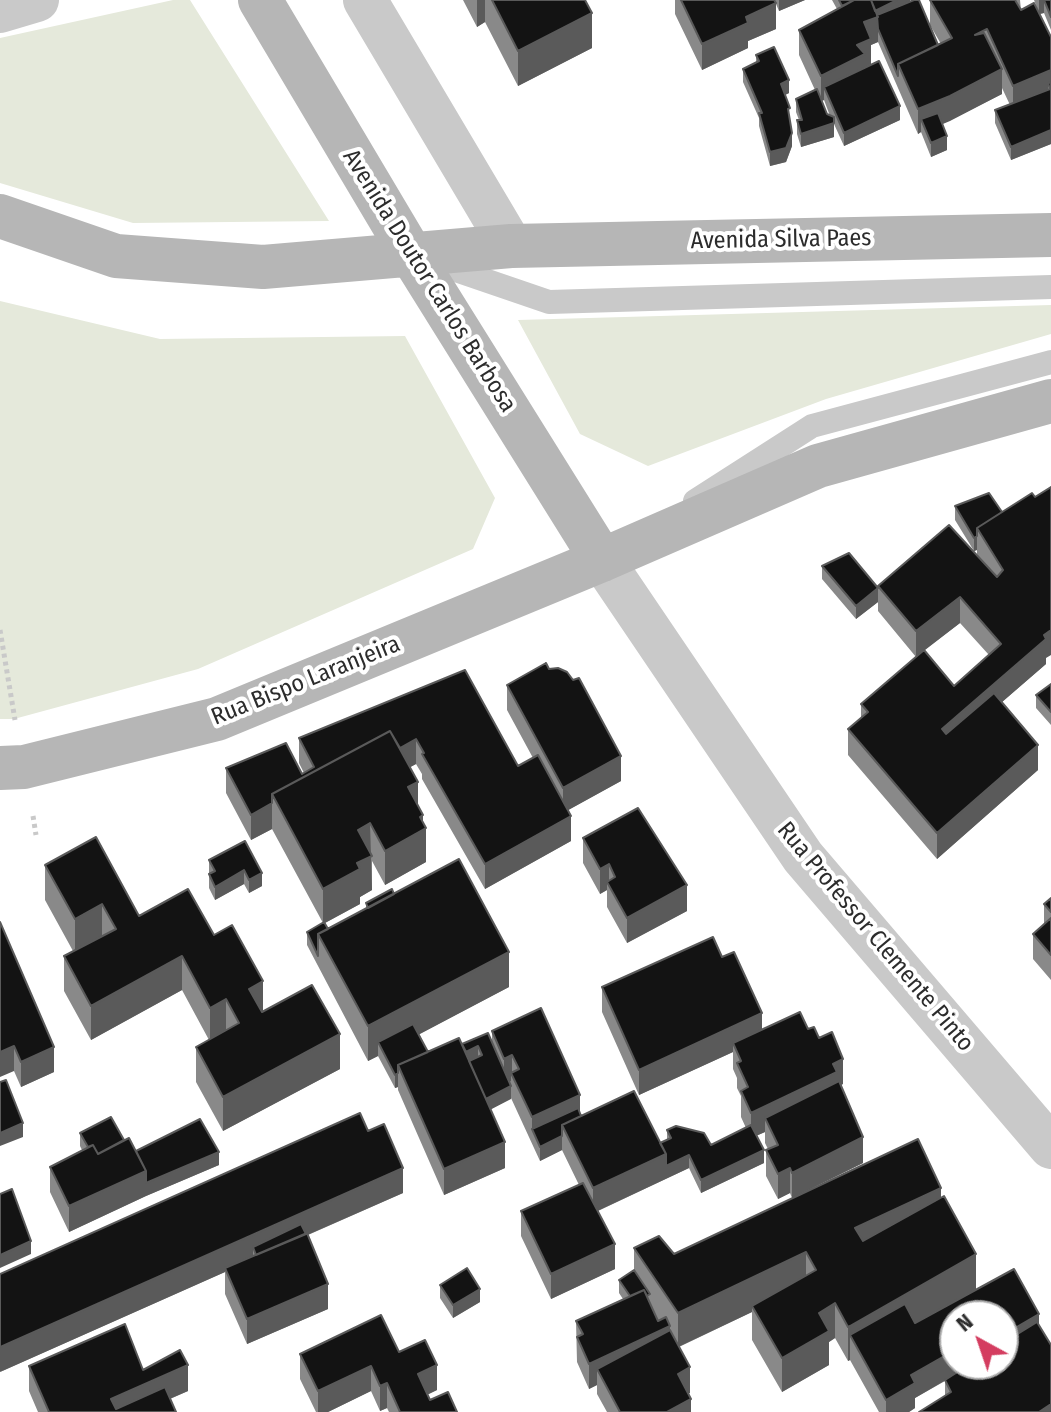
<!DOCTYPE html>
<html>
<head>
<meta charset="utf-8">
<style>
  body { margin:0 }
  #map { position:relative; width:1051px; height:1412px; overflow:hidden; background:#fff; font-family:"Fira Sans Condensed",sans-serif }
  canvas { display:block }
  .north { position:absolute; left:939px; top:1300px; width:80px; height:80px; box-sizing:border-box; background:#fff; border:2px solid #ababab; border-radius:50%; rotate:320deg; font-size:22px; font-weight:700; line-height:32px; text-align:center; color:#2c2c2c }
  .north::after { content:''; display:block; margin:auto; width:28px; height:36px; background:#d43d60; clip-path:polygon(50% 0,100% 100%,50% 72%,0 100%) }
</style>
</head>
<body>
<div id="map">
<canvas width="1051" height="1412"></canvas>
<div class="north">N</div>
</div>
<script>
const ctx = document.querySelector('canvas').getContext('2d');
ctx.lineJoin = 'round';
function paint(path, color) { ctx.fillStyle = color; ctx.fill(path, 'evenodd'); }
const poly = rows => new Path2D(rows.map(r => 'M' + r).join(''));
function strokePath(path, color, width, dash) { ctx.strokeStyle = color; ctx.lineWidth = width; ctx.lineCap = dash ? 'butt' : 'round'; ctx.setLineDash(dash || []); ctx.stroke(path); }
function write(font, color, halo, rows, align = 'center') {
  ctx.font = font + ' "Fira Sans Condensed",sans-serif'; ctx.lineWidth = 8; ctx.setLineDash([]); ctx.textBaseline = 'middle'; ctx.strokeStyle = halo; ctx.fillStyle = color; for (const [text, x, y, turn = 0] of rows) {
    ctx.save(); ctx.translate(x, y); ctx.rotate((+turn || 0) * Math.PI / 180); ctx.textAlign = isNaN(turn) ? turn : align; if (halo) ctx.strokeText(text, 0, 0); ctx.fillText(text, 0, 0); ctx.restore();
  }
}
paint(poly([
  [173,0,190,0,329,221,133,223,0,183,0,38],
  [0,301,160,339,405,336,495,498,473,549,198,669,14,719,0,719],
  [1051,305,1051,334,826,399,648,466,580,434,518,320]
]), '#e5e9db');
strokePath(poly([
  [0,630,15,720],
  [33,816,36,835]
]), '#c9c9c9', 5, [4, 4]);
strokePath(poly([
  [432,262,549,302,1051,287],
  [695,501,812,426,1051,362]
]), '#c9c9c9', 24);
strokePath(poly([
  [0,11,37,0]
]), '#c9c9c9', 44);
strokePath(poly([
  [365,0,511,246],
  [602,560,803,857,1051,1147]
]), '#c9c9c9', 44);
strokePath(poly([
  [260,0,411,254,602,560],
  [0,216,116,256,263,267,511,246,1051,235],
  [0,768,24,767,217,719,602,560,818,466,1051,401]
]), '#b6b6b6', 44);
paint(poly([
  [463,0,585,0,592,48,518,86,485,22,477,27],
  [675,0,805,0,779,11,776,4,776,29,748,41,748,48,702,70,675,14],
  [832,0,910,0,938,45,941,44,930,25,930,1,929,0,1020,0,1021,10,1039,13,1034,0,1051,0,1051,30,1044,13,1040,14,1051,37,1051,144,1011,160,995,123,995,110,1010,105,1002,88,1002,94,942,124,947,150,931,157,921,132,918,134,878,42,871,45,871,64,865,68,900,120,844,146,834,124,834,137,801,147,797,134,797,120,799,120,796,112,796,99,815,90,799,55,799,30,837,9],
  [824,100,830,116,827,114,822,101],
  [756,55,789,93,785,95,790,120,792,146,786,162,770,166,759,126,759,118,743,82,743,69,756,62],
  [989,493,1046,658,1046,664,1002,702,1038,770,937,859,848,755,848,729,861,718,861,704,916,657,878,611,878,602,856,619,822,579,822,566,878,588,878,586,979,558,977,554,977,550,974,551,955,520,955,506],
  [960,623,989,655,954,686,924,650],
  [549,669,621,781,568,810,571,841,485,889,422,779,422,774,416,764,410,767,418,807,423,822,426,862,385,885,372,861,372,890,360,897,360,904,325,923,328,929,366,909,366,903,394,894,509,987,419,1034,428,1052,462,1044,492,1042,492,1031,580,1113,581,1116,660,1143,667,1140,667,1130,711,1145,746,1128,741,1117,741,1096,737,1088,737,1078,733,1069,733,1052,639,1095,602,1012,602,987,722,957,762,1030,808,1029,843,1084,841,1085,863,1163,792,1198,790,1193,778,1199,766,1176,766,1150,768,1149,765,1143,765,1132,756,1136,764,1163,701,1193,689,1168,598,1211,615,1269,551,1299,521,1236,521,1211,579,1185,562,1150,540,1161,511,1098,491,1109,505,1168,444,1195,398,1090,398,1087,395,1088,378,1056,368,1061,307,945,307,932,323,923,272,829,251,840,226,793,226,768,302,774,304,773,299,763,299,738,465,670,518,766,533,758,507,710,507,685],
  [1051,684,1051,725,1036,708,1036,695],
  [583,838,687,911,627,943,607,907,607,890,600,894,583,863],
  [245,841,262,886,249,893,244,884,215,900,209,888,209,860],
  [45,865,139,916,214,935,263,1011,340,1069,223,1131,196,1082,196,1047,209,1040,182,990,91,1040,64,991,64,956,73,951,45,900],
  [1051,898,1051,980,1033,959,1033,934,1044,924,1044,904],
  [0,922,54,1072,21,1087,14,1071],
  [368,1131,403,1193,308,1235,328,1309,247,1344,225,1294,225,1272,0,1372],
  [80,1133,124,1140,136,1151,219,1165,146,1196,69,1232,50,1192,50,1167,82,1150,80,1146],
  [941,1197,976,1289,945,1306,1039,1325,1051,1345,945,1396,945,1381,915,1398,915,1408,909,1412,879,1412,850,1360,848,1361,835,1338,829,1342,829,1365,782,1392,752,1340,752,1312,679,1347,690,1393,689,1393,691,1412,607,1412,597,1394,597,1385,589,1389,577,1362,576,1321,623,1299,619,1293,619,1280,634,1270,634,1248,674,1254],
  [955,1316,1003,1364,955,1364],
  [440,1285,480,1302,453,1318,440,1298],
  [399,1352,437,1390,427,1395,430,1400,457,1412,389,1412,387,1408,380,1411,371,1391,328,1412,316,1412,300,1379,300,1354],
  [29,1366,143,1370,188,1391,170,1399,176,1412,38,1412,29,1391]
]), '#898989');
paint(poly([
  [477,0,485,0,485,22,477,27],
  [779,0,805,0,779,11],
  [897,0,910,0,910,7,878,23,878,42,871,45,871,64,865,67,865,79,824,87,824,100,821,101,821,76,857,45,864,22,872,13],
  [1039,0,1044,0,1044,13,1039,14],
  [776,3,776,29,748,41,748,48,702,70,702,44,746,17],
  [592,13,592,48,518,86,518,51],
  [1002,69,1002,94,950,121,926,131,921,119,921,132,918,134,918,109],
  [1051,70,1051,95,1048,83,1048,96,1013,111,1013,86],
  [789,80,789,93,781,97,781,84],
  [900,106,900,120,844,146,844,133],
  [834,123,834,137,801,147,801,134],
  [1051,130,1051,144,1011,160,1011,147],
  [792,133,792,146,786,162,770,166,770,152],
  [947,136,947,150,931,157,931,143],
  [977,536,977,550,974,551,974,538],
  [878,588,878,602,856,619,856,606],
  [960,597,960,623,916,657,916,631],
  [1051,630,1051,655,1046,658,1046,664,942,754,942,729,1044,635],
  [416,739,416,764,396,775,396,750],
  [1038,745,1038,770,937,859,937,833],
  [621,756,621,781,563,813,563,788],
  [418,782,418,817,408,787],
  [272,803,272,829,251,840,251,815],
  [423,815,423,829,426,828,426,862,385,885,385,851,420,817],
  [571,816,571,841,485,889,485,864],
  [370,823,372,890,360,897,360,904,323,924,323,889,358,830],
  [609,864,609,884,607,882,607,890,600,894,600,869],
  [244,870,244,884,215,900,215,887],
  [262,873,262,886,249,893,249,880],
  [687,885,687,911,627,943,627,918],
  [102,904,102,939,75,954,75,919],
  [509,952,509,987,384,1053,378,1042,378,1056,368,1061,368,1026],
  [182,956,182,990,91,1040,91,1006],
  [263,981,263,1016,249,989],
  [226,999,226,1034,210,1042,210,1008],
  [762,1013,762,1038,733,1043,733,1052,639,1095,639,1070],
  [340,1034,340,1069,223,1131,223,1097],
  [14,1046,14,1071,0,1077,0,1052],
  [478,1046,478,1059,465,1065,465,1052],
  [54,1047,54,1072,21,1087,21,1062],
  [512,1055,512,1076,511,1073,511,1081,504,1084,504,1059],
  [843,1059,843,1084,765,1118,765,1132,751,1138,751,1113],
  [398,1073,398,1087,395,1088,395,1075],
  [511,1086,511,1099,482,1114,482,1101],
  [580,1095,580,1120,562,1125,532,1129,532,1117],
  [23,1123,23,1137,0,1146,0,1133],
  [562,1136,562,1150,540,1161,540,1147],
  [863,1137,863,1163,792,1198,792,1173],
  [505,1142,505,1168,444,1195,444,1169],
  [764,1150,764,1163,701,1193,701,1180],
  [219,1152,219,1165,146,1196,69,1232,69,1206,146,1171],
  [666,1154,689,1155,689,1168,593,1213,593,1188],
  [403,1168,403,1193,257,1257,253,1247,253,1260,225,1268,225,1272,0,1372,0,1347],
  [790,1168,790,1193,778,1199,778,1174],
  [941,1188,941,1222,855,1263,855,1228],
  [31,1241,31,1254,0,1268,0,1255],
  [615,1244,615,1269,551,1299,551,1274],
  [806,1252,806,1287,752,1306,752,1312,678,1347,678,1313],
  [976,1254,976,1289,861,1354,850,1335,850,1360,848,1361,848,1327],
  [328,1284,328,1309,247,1344,247,1319],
  [480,1289,480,1302,453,1318,453,1305],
  [835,1303,835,1338,829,1342,829,1365,782,1392,782,1358,819,1313],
  [1039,1314,1039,1339,1003,1360,1003,1335],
  [670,1326,670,1351,597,1369,597,1385,589,1389,589,1364],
  [955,1350,955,1364,963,1364,963,1370,915,1398,915,1408,909,1412,886,1412,886,1400,911,1375],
  [188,1365,188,1391,139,1412,111,1412,111,1399],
  [437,1365,437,1390,418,1399,418,1374],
  [371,1366,371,1391,328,1412,318,1412,318,1391],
  [690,1367,690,1393,678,1399,678,1374],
  [387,1383,387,1408,380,1411,380,1386],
  [691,1399,691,1412,667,1412],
  [1051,1404,1051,1412,1039,1412]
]), '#5a5a5a');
const building = poly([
  [492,0,585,0,592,13,518,51,492,0],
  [681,0,774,0,776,3,746,17,748,23,702,44,681,0],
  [839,0,854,0,842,6,839,0],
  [854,0,871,0,878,17,864,22,871,39,857,45,865,54,821,76,799,30,854,0],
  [871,0,897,0,875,11,871,0],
  [914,0,919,0,938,45,898,64,898,76,878,29,877,15,914,0],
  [930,0,1015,0,1021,10,1034,3,1051,37,1051,70,1013,86,987,29,975,35,984,33,1002,69,950,96,918,109,898,64,952,38,930,0],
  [1044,0,1051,0,1051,17,1044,0],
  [774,47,789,80,781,84,790,108,788,109,792,133,786,148,770,152,759,113,762,113,743,69,759,61,756,55,774,47],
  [879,61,900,106,844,133,824,87,879,61],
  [1051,82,1051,130,1011,147,995,110,1050,89,1048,83,1051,82],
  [817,89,827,114,834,117,834,123,801,134,797,120,802,120,796,99,817,89],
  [938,113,947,136,931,143,921,119,938,113],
  [1051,487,1051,630,1044,635,1046,639,942,729,946,734,994,693,1038,745,937,833,848,729,868,712,861,704,924,650,954,686,1001,644,960,597,916,631,878,586,949,525,997,577,1003,570,977,528,1032,493,1035,497,1051,487],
  [989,493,1002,512,977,528,977,536,974,538,955,506,989,493],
  [849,553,878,588,856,606,822,566,849,553],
  [546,663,549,669,558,668,567,672,573,680,579,678,621,756,563,788,507,685,546,663],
  [465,670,518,766,538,755,571,816,485,864,422,754,424,753,416,739,400,748,390,731,272,794,272,803,251,815,226,768,286,743,302,774,314,767,299,738,465,670],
  [1051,684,1051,712,1036,695,1051,684],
  [390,731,418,782,408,787,423,815,420,817,426,828,385,851,370,823,358,830,372,856,357,863,360,869,323,889,272,794,390,731],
  [638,808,687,885,627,918,607,882,615,877,609,864,600,869,583,838,638,808],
  [96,837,139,916,188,889,214,935,232,925,263,981,249,989,262,1012,312,985,340,1034,223,1097,196,1047,239,1023,226,999,210,1008,182,956,91,1006,64,956,116,929,102,904,75,919,45,865,96,837],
  [245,841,262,873,249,880,244,870,215,887,209,874,215,871,209,860,245,841],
  [459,859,509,952,368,1026,318,934,459,859],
  [392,889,394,894,368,908,366,903,392,889],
  [1051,898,1051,912,1044,904,1051,898],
  [1051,918,1051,955,1033,934,1051,918],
  [0,922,54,1047,21,1062,14,1046,0,1052,0,922],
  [324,922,328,929,318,934,318,956,307,932,324,922],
  [713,937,722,957,734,952,762,1013,639,1070,602,987,713,937],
  [541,1008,580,1095,532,1117,511,1073,519,1069,512,1055,504,1059,492,1031,541,1008],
  [800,1012,808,1029,814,1027,819,1038,832,1032,843,1059,833,1064,837,1072,751,1113,741,1091,748,1087,737,1063,741,1061,733,1043,800,1012],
  [413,1024,428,1052,398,1065,398,1073,395,1075,378,1042,413,1024],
  [488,1033,511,1086,486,1099,469,1061,482,1055,478,1046,466,1052,462,1044,488,1033],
  [459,1038,505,1142,444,1169,398,1065,459,1038],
  [6,1080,23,1123,0,1133,0,1082,6,1080],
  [839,1081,863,1137,792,1173,790,1168,778,1174,766,1150,778,1145,765,1118,839,1081],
  [634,1091,666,1154,593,1188,562,1125,634,1091],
  [578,1108,581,1116,562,1125,562,1136,540,1147,532,1129,578,1108],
  [360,1113,368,1131,384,1124,403,1168,0,1347,0,1274,360,1113],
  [111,1117,124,1140,98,1154,93,1145,88,1147,80,1133,111,1117],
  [200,1119,219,1152,146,1183,146,1171,136,1151,200,1119],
  [751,1125,764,1150,701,1180,689,1155,666,1166,666,1154,660,1143,671,1138,667,1130,676,1126,704,1133,711,1145,751,1125],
  [129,1138,146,1171,69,1206,50,1167,93,1145,98,1154,129,1138],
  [918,1139,941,1188,855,1228,863,1241,944,1196,976,1254,850,1326,848,1327,835,1303,819,1313,829,1331,782,1358,752,1306,816,1270,806,1252,678,1313,634,1248,659,1236,674,1254,918,1139],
  [583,1183,615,1244,551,1274,521,1211,583,1183],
  [12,1189,31,1241,0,1255,0,1194,12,1189],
  [301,1224,306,1234,256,1255,253,1247,301,1224],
  [307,1233,328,1284,247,1319,225,1268,307,1233],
  [467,1268,480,1289,453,1305,440,1285,467,1268],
  [1014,1269,1039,1314,1003,1335,1003,1316,955,1316,955,1350,911,1375,915,1383,886,1400,850,1335,905,1304,915,1323,1014,1269],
  [634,1270,650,1294,647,1296,644,1290,630,1296,619,1280,634,1270],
  [644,1290,658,1321,666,1317,670,1326,589,1364,577,1337,583,1334,576,1321,644,1290],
  [381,1315,399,1352,425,1340,437,1365,418,1374,430,1400,448,1392,457,1412,400,1412,387,1383,380,1386,371,1366,318,1391,300,1354,381,1315],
  [1037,1322,1051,1345,1051,1404,1039,1412,919,1412,951,1392,945,1380,970,1364,1003,1364,1003,1343,1037,1322],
  [125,1324,143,1370,180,1350,188,1365,111,1399,116,1409,165,1387,176,1412,49,1412,29,1366,125,1324],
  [670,1330,690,1367,678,1374,691,1399,667,1412,620,1412,597,1369,670,1330]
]);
paint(building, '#131313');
strokePath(building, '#5a5a5a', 2);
write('24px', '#2c2c2c', '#fff', [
  ["Avenida Silva Paes",781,240,-1],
  ["Avenida Doutor Carlos Barbosa",429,281,58],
  ["Rua Bispo Laranjeira",306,681,-22],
  ["Rua Professor Clemente Pinto",875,937,50]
]);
</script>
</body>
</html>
